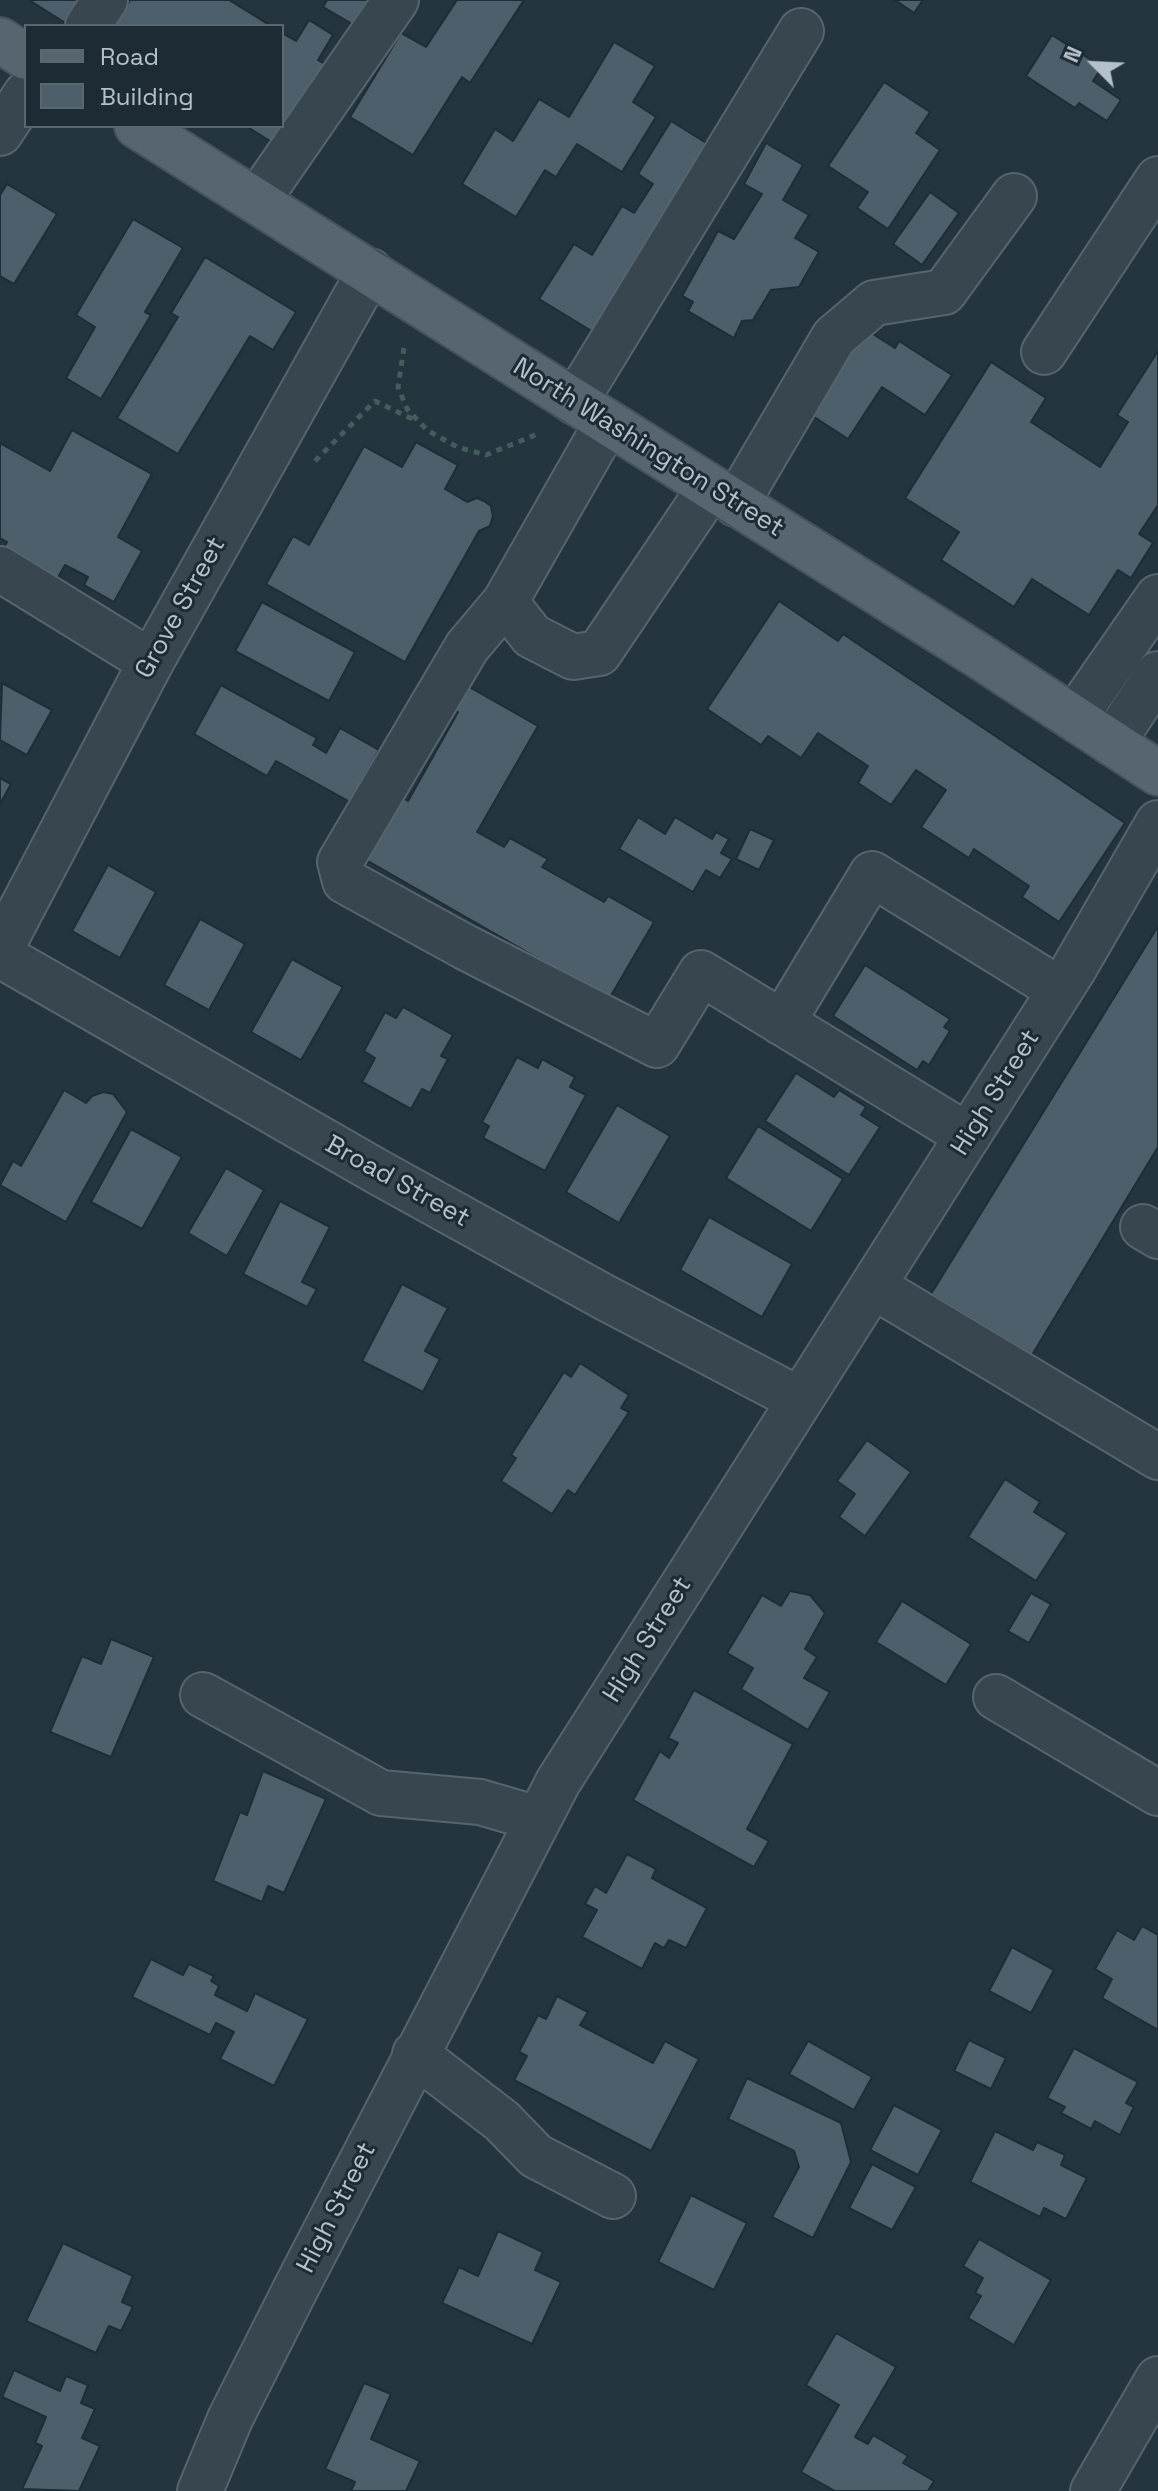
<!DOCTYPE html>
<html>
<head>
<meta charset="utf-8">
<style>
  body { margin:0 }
  #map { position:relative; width:1158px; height:2491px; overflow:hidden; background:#243540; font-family:"Space Grotesk",sans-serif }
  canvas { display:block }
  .legend { position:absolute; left:24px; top:24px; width:260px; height:104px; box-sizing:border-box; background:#1d2b35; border:2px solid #596771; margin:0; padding:10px 14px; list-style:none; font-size:24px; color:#b4c1cb }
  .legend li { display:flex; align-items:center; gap:16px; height:40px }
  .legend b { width:40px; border:2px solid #596771 }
  .north { position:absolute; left:1054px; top:24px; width:80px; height:80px; -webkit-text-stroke:6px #1d2b35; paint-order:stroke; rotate:294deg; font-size:22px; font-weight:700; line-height:32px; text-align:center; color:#b4c1cb }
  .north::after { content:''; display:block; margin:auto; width:28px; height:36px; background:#b4c1cb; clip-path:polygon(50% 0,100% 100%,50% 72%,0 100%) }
</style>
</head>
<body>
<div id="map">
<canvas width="1158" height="2491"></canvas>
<ul class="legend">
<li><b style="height:10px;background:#566570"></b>Road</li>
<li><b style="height:22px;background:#4c5f6b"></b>Building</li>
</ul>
<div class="north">N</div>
</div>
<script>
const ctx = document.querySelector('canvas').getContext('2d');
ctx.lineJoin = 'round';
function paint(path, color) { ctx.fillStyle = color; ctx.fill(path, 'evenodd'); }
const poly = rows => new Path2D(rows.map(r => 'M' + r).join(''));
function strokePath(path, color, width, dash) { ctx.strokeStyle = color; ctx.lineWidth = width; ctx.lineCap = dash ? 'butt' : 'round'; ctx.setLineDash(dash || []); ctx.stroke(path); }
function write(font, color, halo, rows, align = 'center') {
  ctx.font = font + ' "Space Grotesk",sans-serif'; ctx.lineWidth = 6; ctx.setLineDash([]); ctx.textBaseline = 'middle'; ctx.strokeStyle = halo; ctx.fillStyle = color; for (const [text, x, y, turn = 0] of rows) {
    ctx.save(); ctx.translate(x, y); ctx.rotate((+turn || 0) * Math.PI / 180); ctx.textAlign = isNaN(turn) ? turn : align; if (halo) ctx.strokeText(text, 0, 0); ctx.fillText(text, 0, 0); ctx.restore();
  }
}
const building = poly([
  [29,0,82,0,67,24,29,0],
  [130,0,229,0,271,26,114,26,130,0],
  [327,0,378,0,361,29,323,7,327,0],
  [457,0,524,0,470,83,462,77,413,155,350,117,401,33,426,47,457,0],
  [895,0,923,0,914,13,895,0],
  [309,20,333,35,318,60,331,67,281,148,246,126,282,126,282,33,296,41,309,20],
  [1052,35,1102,67,1093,81,1121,100,1107,121,1079,103,1075,108,1026,76,1052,35],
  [614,42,655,66,633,102,656,117,622,172,577,144,556,177,545,170,516,217,462,184,495,129,513,141,539,99,569,117,614,42],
  [884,82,930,112,916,133,940,150,888,229,857,208,868,192,828,166,884,82],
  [671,121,719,151,603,338,539,299,574,244,592,255,622,206,634,213,653,184,638,174,671,121],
  [766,143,803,165,783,200,809,215,795,238,819,252,799,287,771,290,753,320,742,321,734,338,688,311,693,302,682,296,718,231,734,239,762,194,744,184,766,143],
  [7,184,57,214,14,284,0,276,0,195,7,184],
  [930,192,959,213,922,265,893,244,930,192],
  [133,219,183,248,145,312,151,315,101,399,66,378,95,327,76,315,133,219],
  [205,257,296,312,273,350,250,336,178,454,117,418,178,317,171,313,205,257],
  [860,326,895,348,899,341,952,375,925,415,882,387,848,439,805,411,860,326],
  [1158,351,1158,505,1139,534,1153,543,1131,578,1118,570,1089,615,1032,579,1014,607,941,560,959,532,905,498,991,362,1046,398,1031,422,1100,467,1128,422,1117,415,1158,351],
  [72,430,152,474,118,537,142,551,114,602,84,585,88,577,65,565,40,610,0,554,7,542,0,538,0,443,50,471,72,430],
  [416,442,458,465,445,489,467,502,477,498,484,501,491,506,493,516,490,526,479,531,405,662,266,584,293,536,309,545,364,446,402,467,416,442],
  [779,601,838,641,843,634,1125,823,1059,922,1022,897,1029,886,974,849,969,858,921,827,946,790,916,770,891,805,858,783,868,766,818,733,801,758,768,736,761,745,707,709,779,601],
  [262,602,355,652,329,701,235,651,262,602],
  [2,683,52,710,27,755,0,740,2,683],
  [464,684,538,726,477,832,504,847,510,838,548,859,542,867,604,902,608,896,654,922,609,999,354,853,390,790,408,801,458,712,450,707,464,684],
  [221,685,317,738,313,745,326,753,340,728,379,750,350,802,276,761,267,776,194,734,221,685],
  [0,778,11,784,0,804,0,778],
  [638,817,665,834,675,817,712,839,716,832,729,839,721,853,732,859,720,878,706,870,693,892,619,849,638,817],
  [750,829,774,840,759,870,736,859,750,829],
  [108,865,156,892,120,958,72,931,108,865],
  [200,919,245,944,209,1010,164,985,200,919],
  [1158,926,1158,1147,1032,1355,931,1294,1158,926],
  [292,959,343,987,301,1060,251,1032,292,959],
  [865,965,950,1019,944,1027,950,1031,929,1065,923,1061,917,1070,833,1016,865,965],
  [403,1007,453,1035,441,1056,448,1059,430,1093,422,1089,411,1109,362,1082,375,1058,364,1051,385,1012,396,1018,403,1007],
  [517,1057,538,1068,542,1059,575,1077,570,1087,586,1095,545,1171,483,1138,489,1126,482,1122,517,1057],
  [796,1073,834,1097,839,1090,866,1107,861,1115,880,1127,849,1175,765,1121,796,1073],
  [64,1090,86,1103,92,1096,103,1092,113,1094,127,1112,66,1222,0,1185,13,1161,21,1166,64,1090],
  [617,1105,670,1136,619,1223,566,1192,617,1105],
  [758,1126,843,1179,811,1231,726,1178,758,1126],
  [131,1129,182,1157,142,1229,91,1202,131,1129],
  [226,1168,264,1190,227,1256,188,1233,226,1168],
  [280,1201,330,1227,302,1282,317,1289,307,1307,243,1274,280,1201],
  [709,1217,792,1264,762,1317,680,1270,709,1217],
  [402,1284,448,1308,425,1351,440,1359,423,1392,362,1361,402,1284],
  [580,1363,629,1395,621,1408,629,1412,575,1495,568,1490,552,1514,501,1481,516,1458,511,1455,564,1372,571,1377,580,1363],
  [867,1440,911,1472,865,1536,839,1517,855,1494,837,1481,867,1440],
  [1005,1479,1040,1502,1034,1512,1067,1533,1036,1581,968,1537,1005,1479],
  [790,1591,810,1595,825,1613,805,1649,817,1657,804,1678,830,1692,808,1730,741,1689,753,1668,727,1653,762,1595,781,1606,790,1591],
  [1031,1593,1051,1604,1029,1643,1008,1631,1031,1593],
  [902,1601,971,1644,946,1685,876,1642,902,1601],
  [111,1639,154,1657,111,1757,50,1732,82,1656,101,1664,111,1639],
  [694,1690,793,1744,747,1829,769,1841,754,1867,633,1800,660,1751,669,1758,678,1743,668,1738,694,1690],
  [263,1771,326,1799,284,1893,268,1886,262,1902,213,1881,240,1812,247,1815,263,1771],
  [627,1854,656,1869,652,1878,707,1908,686,1948,669,1940,664,1948,655,1943,642,1969,582,1937,597,1910,585,1904,595,1886,606,1893,627,1854],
  [1142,1926,1158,1935,1158,2030,1102,1998,1112,1979,1095,1969,1117,1930,1134,1940,1142,1926],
  [1012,1947,1054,1970,1031,2013,989,1991,1012,1947],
  [151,1959,183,1975,189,1964,214,1976,211,1981,219,1986,215,1995,247,2011,255,1993,308,2019,274,2086,220,2059,234,2032,216,2023,210,2035,132,1997,151,1959],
  [557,1996,588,2012,580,2025,653,2063,665,2041,699,2059,651,2151,514,2080,527,2056,519,2052,538,2015,546,2019,557,1996],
  [969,2040,1006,2058,991,2089,954,2071,969,2040],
  [808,2041,872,2077,854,2110,789,2074,808,2041],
  [1074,2048,1138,2082,1126,2103,1134,2107,1120,2135,1095,2121,1091,2129,1061,2113,1065,2107,1047,2098,1074,2048],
  [747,2078,841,2123,851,2162,813,2238,772,2217,799,2167,794,2151,728,2119,747,2078],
  [894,2105,942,2130,918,2175,870,2150,894,2105],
  [995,2131,1033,2150,1037,2142,1065,2155,1061,2165,1087,2178,1066,2219,1044,2208,1040,2217,970,2182,995,2131],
  [872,2164,916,2187,892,2230,849,2208,872,2164],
  [691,2195,747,2223,714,2290,658,2262,691,2195],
  [498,2231,543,2252,535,2270,561,2282,532,2344,442,2303,459,2267,478,2276,498,2231],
  [979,2239,1051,2280,1014,2345,968,2318,981,2296,975,2293,983,2278,963,2266,979,2239],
  [63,2243,133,2276,122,2302,133,2307,121,2331,109,2326,96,2353,26,2321,63,2243],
  [836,2333,896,2367,855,2437,868,2444,873,2435,908,2456,903,2463,934,2481,928,2491,835,2491,801,2472,839,2405,806,2385,836,2333],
  [14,2370,60,2391,66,2376,88,2385,81,2403,95,2409,82,2438,100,2446,79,2491,22,2489,42,2446,35,2443,46,2417,2,2397,14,2370],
  [364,2383,391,2394,371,2439,420,2461,406,2491,351,2491,355,2482,325,2469,364,2383]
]);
paint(building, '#4c5f6b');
strokePath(building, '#1f2d37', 2);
const minor = poly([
  [88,26,105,0],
  [0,133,26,94],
  [257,201,396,0],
  [1044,352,1158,179],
  [575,402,801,31],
  [607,423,505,602,532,636,573,657,599,653,710,488],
  [736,504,834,337,874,303,944,292,1014,196],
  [0,569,151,662],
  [505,602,467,647,340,862,345,881,465,947,657,1045,701,973,968,1136],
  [1074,718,1158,597],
  [1112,743,1158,674],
  [0,950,151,662,370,271],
  [0,955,378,1172,604,1297,800,1400],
  [782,1023,872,874,1060,990],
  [1143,1227,1158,1236],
  [873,1286,1158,1457],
  [203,1695,381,1793,480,1802,538,1819],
  [996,1697,1158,1793],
  [415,2054,502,2121,536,2156,613,2196],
  [200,2491,230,2419,296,2288,558,1782,1073,970,1158,823],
  [1093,2491,1158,2379]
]);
const major = poly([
  [0,40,26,57],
  [137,126,979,656,1158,773]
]);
strokePath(minor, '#56646e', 48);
strokePath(major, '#44525c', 48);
strokePath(poly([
  [404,348,398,387,407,409,427,430,457,447,486,455,540,433],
  [315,461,375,401,410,418,415,418]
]), '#445d5c', 5, [6, 6]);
strokePath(minor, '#384650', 44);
strokePath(major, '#566570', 44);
write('26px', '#b4c1cb', '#1d2b35', [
  ["North Washington Street",648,448,32],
  ["Grove Street",181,608,-61],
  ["High Street",996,1093,-58],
  ["Broad Street",397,1182,29],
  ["High Street",648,1640,-58],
  ["High Street",337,2208,-63]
]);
</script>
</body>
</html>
